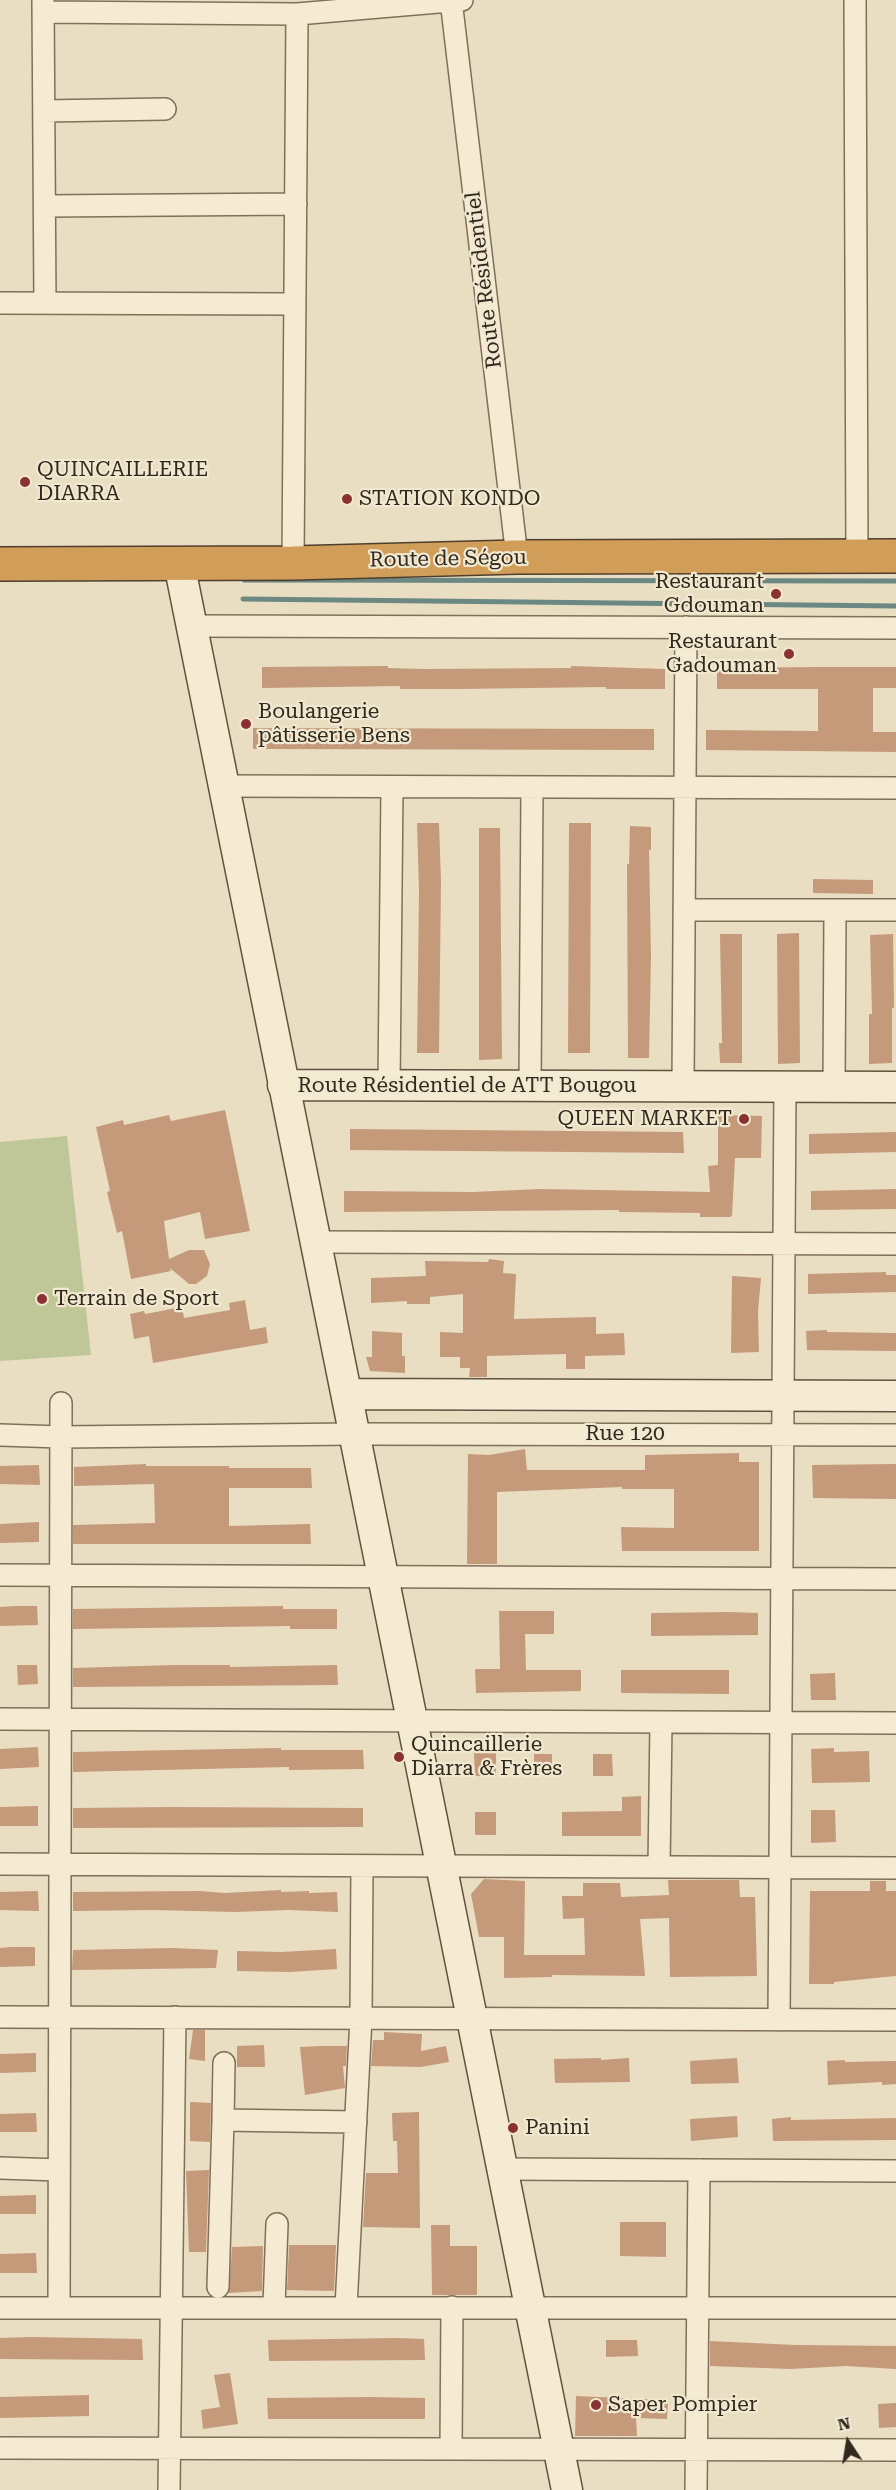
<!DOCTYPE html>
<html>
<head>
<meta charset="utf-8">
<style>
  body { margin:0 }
  #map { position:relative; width:896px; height:2490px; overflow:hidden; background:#e9dec1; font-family:"Roboto Serif",serif }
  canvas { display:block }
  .north { position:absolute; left:818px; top:2412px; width:60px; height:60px; -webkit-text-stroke:4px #f1e8d0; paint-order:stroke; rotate:348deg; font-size:16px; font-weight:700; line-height:24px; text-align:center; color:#32281d }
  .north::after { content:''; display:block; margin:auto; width:21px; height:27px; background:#32281d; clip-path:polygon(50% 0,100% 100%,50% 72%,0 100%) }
</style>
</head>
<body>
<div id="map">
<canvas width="896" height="2490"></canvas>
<div class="north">N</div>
</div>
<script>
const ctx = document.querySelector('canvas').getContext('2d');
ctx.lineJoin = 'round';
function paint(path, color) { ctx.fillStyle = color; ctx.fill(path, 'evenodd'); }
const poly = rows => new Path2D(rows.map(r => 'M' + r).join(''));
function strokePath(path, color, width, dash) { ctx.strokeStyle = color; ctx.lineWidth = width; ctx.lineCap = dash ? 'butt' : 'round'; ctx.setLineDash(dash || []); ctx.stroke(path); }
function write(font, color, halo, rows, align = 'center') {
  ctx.font = font + ' "Roboto Serif",serif'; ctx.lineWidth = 4.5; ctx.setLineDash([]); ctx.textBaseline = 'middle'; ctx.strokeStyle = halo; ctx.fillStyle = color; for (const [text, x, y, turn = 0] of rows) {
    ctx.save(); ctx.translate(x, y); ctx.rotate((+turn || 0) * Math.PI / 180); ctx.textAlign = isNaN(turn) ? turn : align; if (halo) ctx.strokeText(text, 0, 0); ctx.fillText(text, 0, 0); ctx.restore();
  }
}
paint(poly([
  [67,1136,91,1355,0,1361,0,1142]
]), '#bfc697');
strokePath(poly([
  [244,580,896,581],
  [243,599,896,606]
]), '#6c8882', 5);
paint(poly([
  [388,666,388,668,423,669,571,668,571,666,665,669,665,689,606,689,606,687,459,689,400,689,400,686,262,688,262,667],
  [818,667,896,667,896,688,873,688,873,732,896,732,896,752,706,750,706,730,818,731,818,689,717,689,717,668],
  [253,728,654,729,654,750,253,749],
  [417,823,439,823,441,881,439,1053,417,1053,419,892],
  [569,823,591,823,590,1053,568,1053],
  [630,826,651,827,651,850,649,850,651,956,649,1058,628,1058,627,864,629,864],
  [479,828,500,828,502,1059,479,1060],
  [813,879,873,880,873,894,813,893],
  [799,933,800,1063,778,1064,777,934],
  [720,934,742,934,742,1063,720,1063,719,1043,722,1043],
  [893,934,894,1008,892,1008,892,1063,869,1064,869,1014,872,1014,870,935],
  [225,1110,250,1231,205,1239,200,1212,164,1221,169,1259,189,1250,204,1250,210,1264,207,1276,196,1284,189,1284,170,1268,171,1271,131,1279,122,1231,117,1233,107,1192,110,1191,96,1127,123,1120,124,1125,169,1115,171,1121],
  [718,1115,762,1116,761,1158,735,1158,732,1216,730,1217,700,1217,700,1213,619,1212,619,1210,344,1212,344,1191,473,1192,540,1189,710,1192,708,1166,718,1165],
  [350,1129,683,1132,684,1153,350,1150],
  [896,1132,896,1152,809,1154,809,1134],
  [896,1189,896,1209,811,1210,811,1191],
  [489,1259,504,1261,503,1273,516,1274,514,1319,596,1317,596,1334,624,1333,625,1355,585,1356,585,1369,566,1369,566,1354,487,1356,487,1377,469,1377,470,1368,460,1368,460,1357,440,1357,440,1332,463,1333,463,1294,430,1297,430,1304,407,1304,407,1301,371,1303,371,1278,426,1276,425,1261,488,1262],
  [886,1272,886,1275,896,1275,896,1292,808,1294,808,1274],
  [732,1276,761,1278,758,1311,759,1352,731,1353],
  [245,1300,250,1330,266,1327,268,1343,153,1363,149,1336,134,1339,130,1314,144,1311,145,1314,182,1307,184,1318,230,1310,229,1303],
  [827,1330,827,1332,896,1333,896,1351,807,1350,806,1331],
  [372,1331,402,1333,402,1356,405,1356,405,1373,370,1371,366,1357,372,1357],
  [525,1449,527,1470,645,1470,645,1455,739,1453,739,1462,759,1462,759,1551,622,1551,621,1527,674,1528,674,1489,622,1489,622,1487,497,1492,497,1564,467,1564,468,1454,489,1455],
  [146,1464,146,1466,229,1466,229,1468,311,1468,312,1488,229,1488,229,1526,310,1524,311,1544,73,1544,73,1525,155,1523,154,1484,74,1486,74,1467],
  [896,1464,896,1499,813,1498,812,1465],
  [39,1465,40,1485,0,1484,0,1466],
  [39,1522,39,1542,0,1543,0,1524],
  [17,1606,37,1606,38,1625,0,1626,0,1607],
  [283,1606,283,1609,337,1609,337,1629,290,1629,290,1626,73,1629,73,1609],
  [499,1611,554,1611,554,1634,525,1634,526,1670,581,1670,581,1691,476,1693,475,1669,500,1669],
  [729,1612,758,1613,758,1635,651,1636,651,1613],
  [17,1665,37,1665,38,1684,18,1685],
  [174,1665,230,1665,230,1667,337,1665,338,1685,73,1687,73,1668],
  [621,1670,729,1670,729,1694,621,1693],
  [835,1673,836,1700,811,1700,810,1674],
  [38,1747,39,1767,0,1769,0,1749],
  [281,1748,281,1750,363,1750,364,1769,289,1770,289,1767,73,1772,73,1752],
  [834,1748,834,1752,869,1751,870,1782,812,1783,811,1749],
  [474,1753,496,1753,496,1776,475,1776],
  [534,1754,552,1754,552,1774,534,1774],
  [593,1754,612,1754,613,1776,593,1776],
  [641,1796,641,1836,562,1836,562,1812,622,1811,622,1797],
  [38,1806,38,1826,0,1826,0,1807],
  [172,1807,363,1808,363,1827,73,1828,73,1808],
  [811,1810,835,1810,836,1842,811,1843],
  [475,1812,496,1812,496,1835,475,1835],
  [484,1879,525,1881,524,1955,585,1955,584,1918,563,1919,562,1896,583,1896,583,1883,620,1883,621,1897,669,1895,668,1880,739,1880,740,1897,755,1897,757,1976,670,1977,669,1918,640,1919,645,1976,552,1975,552,1977,504,1978,504,1937,479,1937,471,1894],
  [870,1881,886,1881,886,1891,896,1891,896,1976,834,1982,834,1984,809,1984,810,1891,870,1891],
  [281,1890,281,1892,309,1891,309,1893,337,1892,338,1912,289,1910,235,1912,153,1910,73,1911,73,1892,200,1891,225,1893],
  [38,1891,39,1911,0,1910,0,1892],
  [10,1947,35,1947,35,1966,0,1967,0,1948],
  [172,1948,218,1950,216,1968,72,1970,73,1950],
  [336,1949,337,1969,290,1972,237,1971,237,1951,281,1952],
  [193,2030,205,2030,205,2061,189,2059],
  [384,2032,422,2034,421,2051,446,2046,449,2062,421,2067,371,2066,373,2040,384,2040],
  [264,2045,265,2067,237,2067,237,2046],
  [321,2046,347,2046,346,2066,343,2066,345,2088,305,2095,300,2047],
  [36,2053,36,2072,0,2073,0,2054],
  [601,2058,601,2060,629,2058,630,2082,555,2083,554,2059],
  [737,2058,739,2083,691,2084,690,2061],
  [845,2060,845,2062,896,2061,896,2084,882,2085,882,2082,828,2085,827,2061],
  [190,2102,211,2103,210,2142,190,2141],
  [419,2112,420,2228,363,2227,366,2173,398,2173,397,2141,393,2141,392,2113],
  [36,2113,37,2132,0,2132,0,2114],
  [737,2116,738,2137,691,2141,690,2119],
  [791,2117,791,2120,896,2118,896,2140,773,2141,772,2119],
  [209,2170,206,2252,189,2252,186,2171],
  [36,2195,36,2214,0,2214,0,2196],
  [620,2222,666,2222,666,2257,620,2256],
  [431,2225,450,2225,450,2246,477,2246,477,2295,432,2295],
  [289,2245,336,2245,334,2291,287,2290],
  [263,2246,262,2291,229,2293,232,2247],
  [36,2253,37,2273,0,2273,0,2254],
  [32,2337,142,2339,143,2360,0,2359,0,2338],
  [397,2338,424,2339,425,2360,269,2361,268,2340],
  [606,2340,637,2340,638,2356,606,2357],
  [710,2341,796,2345,896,2346,896,2369,846,2366,790,2369,710,2366],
  [230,2373,238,2424,203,2429,201,2410,220,2407,214,2375],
  [89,2395,89,2416,0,2418,0,2397],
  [576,2396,668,2400,667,2419,636,2418,637,2436,575,2436],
  [370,2397,425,2398,425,2419,268,2419,267,2398],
  [896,2403,896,2427,879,2428,878,2404]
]), '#c49a7b');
const street = poly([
  [43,0,45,303],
  [451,0,517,557],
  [855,0,857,556],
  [43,12,297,14,462,0],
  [44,111,165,109],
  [45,206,296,204],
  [0,303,295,304],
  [293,563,297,14],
  [191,626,896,628],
  [223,786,896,788],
  [684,910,896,910],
  [389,1085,392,787],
  [530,1086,532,787],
  [683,1086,686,627],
  [834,1087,835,910],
  [315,1242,896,1244],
  [0,1435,61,1437,354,1434,896,1435],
  [0,1575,896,1579],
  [0,1719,896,1723],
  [0,1864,896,1868],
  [659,1867,661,1722],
  [0,2017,896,2020],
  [779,2020,785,1086],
  [223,2120,224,2063],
  [0,2168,59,2170],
  [500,2169,896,2171],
  [218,2287,223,2120,356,2122],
  [274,2306,277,2224],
  [59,2307,61,1403],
  [346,2307,361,2018,362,1866],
  [0,2308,896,2308],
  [0,2448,896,2450],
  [451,2449,452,2307],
  [169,2490,175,2017],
  [696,2490,699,2170]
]);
const secondary = poly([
  [179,563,567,2490],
  [283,1085,896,1087],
  [347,1394,896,1396]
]);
const highway = poly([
  [0,564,293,563,517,557,896,556]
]);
strokePath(street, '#816f5b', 24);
strokePath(secondary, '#62513e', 33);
strokePath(highway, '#4f3e2f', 36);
strokePath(street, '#f5ebd3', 21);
strokePath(secondary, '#f5ebd3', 30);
strokePath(highway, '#d19e59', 33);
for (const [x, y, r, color] of [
  [25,482,6,"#8a3131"],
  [347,499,6,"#8a3131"],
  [776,594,6,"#8a3131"],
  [789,654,6,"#8a3131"],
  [246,724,6,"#8a3131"],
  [744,1119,6,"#8a3131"],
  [42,1299,6,"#8a3131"],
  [399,1757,6,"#8a3131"],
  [513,2128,6,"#8a3131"],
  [596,2405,6,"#8a3131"]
]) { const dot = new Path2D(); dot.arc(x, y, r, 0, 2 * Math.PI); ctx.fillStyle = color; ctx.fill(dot); strokePath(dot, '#f1e8d0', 2); }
write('21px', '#32281d', '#f1e8d0', [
  ["Route Résidentiel",484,280,-97],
  ["Route de Ségou",448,559,-1],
  ["Route Résidentiel de ATT Bougou",467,1086],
  ["Rue 120",625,1434]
]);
write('21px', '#32281d', '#f1e8d0', [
  ["QUINCAILLERIE",37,470],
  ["DIARRA",37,494],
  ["STATION KONDO",359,499],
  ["Restaurant",764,582,"right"],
  ["Gdouman",764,606,"right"],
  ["Restaurant",777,642,"right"],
  ["Gadouman",777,666,"right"],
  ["Boulangerie",258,712],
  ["pâtisserie Bens",258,736],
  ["QUEEN MARKET",732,1119,"right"],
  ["Terrain de Sport",54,1299],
  ["Quincaillerie",411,1745],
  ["Diarra & Frères",411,1769],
  ["Panini",525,2128],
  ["Saper Pompier",608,2405]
], 'left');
</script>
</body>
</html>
